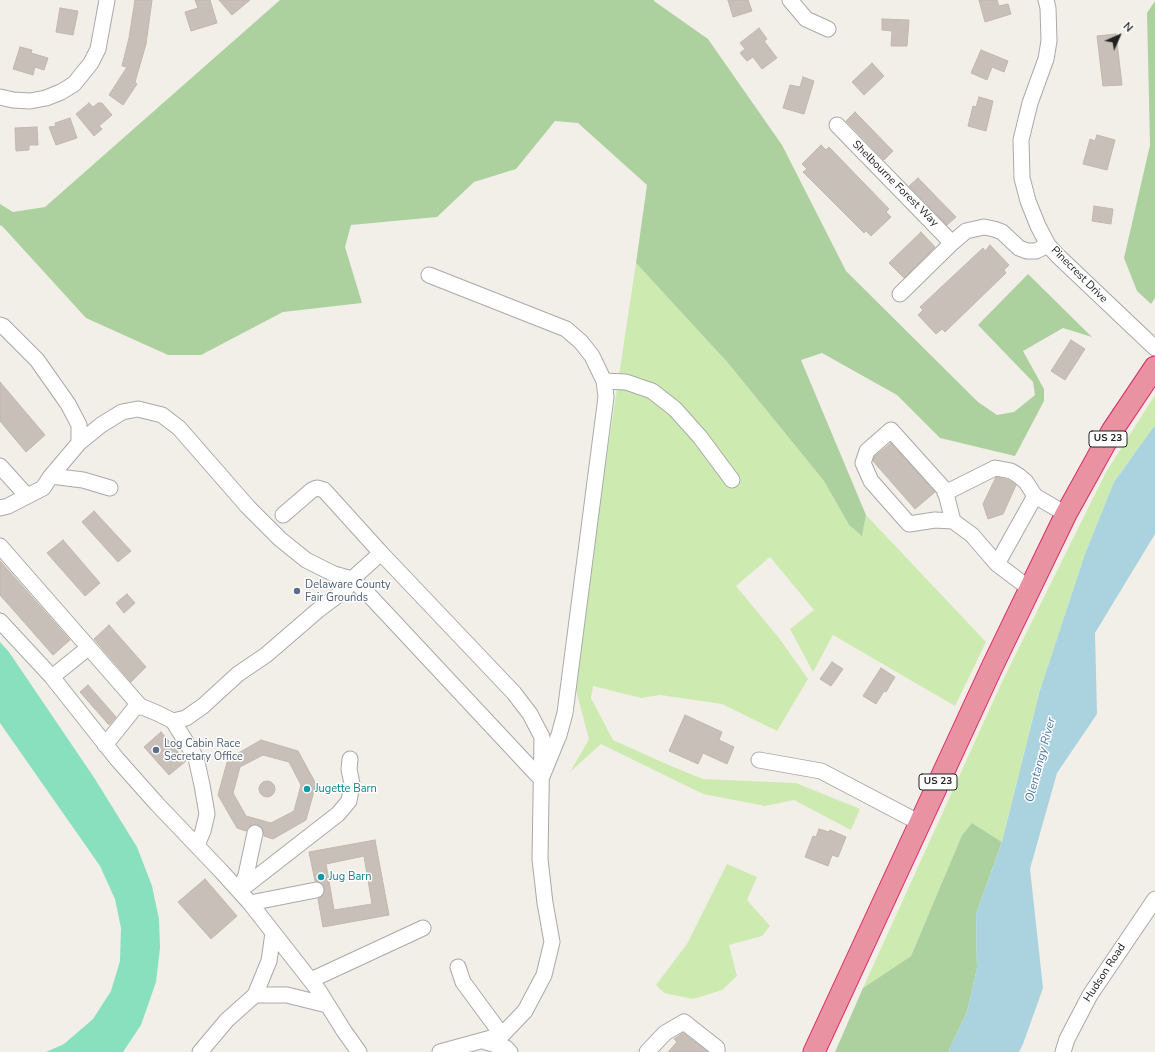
<!DOCTYPE html>
<html>
<head>
<meta charset="utf-8">
<style>
  body { margin:0 }
  #map { position:relative; width:1155px; height:1052px; overflow:hidden; background:#f2efe9; font-family:"Nunito Sans",sans-serif }
  canvas { display:block }
  .north { position:absolute; left:1099px; top:16px; width:40px; height:40px; -webkit-text-stroke:3px #fff; paint-order:stroke; rotate:45deg; font-size:11px; font-weight:700; line-height:16px; text-align:center; color:#222 }
  .north::after { content:''; display:block; margin:auto; width:14px; height:18px; background:#222; clip-path:polygon(50% 0,100% 100%,50% 72%,0 100%) }
</style>
</head>
<body>
<div id="map">
<canvas width="1155" height="1052"></canvas>
<div class="north">N</div>
</div>
<script>
const ctx = document.querySelector('canvas').getContext('2d');
ctx.lineJoin = 'round';
function paint(path, color) { ctx.fillStyle = color; ctx.fill(path, 'evenodd'); }
const poly = rows => new Path2D(rows.map(r => 'M' + r).join(''));
function strokePath(path, color, width, dash) { ctx.strokeStyle = color; ctx.lineWidth = width; ctx.lineCap = dash ? 'butt' : 'round'; ctx.setLineDash(dash || []); ctx.stroke(path); }
function write(font, color, halo, rows, align = 'center') {
  ctx.font = font + ' "Nunito Sans",sans-serif'; ctx.lineWidth = 3; ctx.setLineDash([]); ctx.textBaseline = 'middle'; ctx.strokeStyle = halo; ctx.fillStyle = color; for (const [text, x, y, turn = 0] of rows) {
    ctx.save(); ctx.translate(x, y); ctx.rotate((+turn || 0) * Math.PI / 180); ctx.textAlign = isNaN(turn) ? turn : align; if (halo) ctx.strokeText(text, 0, 0); ctx.fillText(text, 0, 0); ctx.restore();
  }
}
paint(poly([
  [636,263,728,363,824,481,849,525,862,535,866,515,986,642,955,706,833,635,813,672,790,629,814,610,770,557,736,586,779,638,808,679,777,731,722,704,660,695,641,698,593,686,591,698,613,740,671,766,703,779,796,783,860,809,851,830,794,800,765,806,703,794,601,744,570,772,589,739,573,679],
  [1155,395,1155,425,1114,482,1085,554,1040,690,1002,842,972,823,962,835,911,956,863,988,1002,682,1106,472],
  [727,864,757,877,747,900,770,926,762,936,729,945,737,976,722,990,693,999,664,993,656,985,687,944]
]), '#cdebb0');
paint(poly([
  [280,0,654,0,654,1,708,39,782,145,846,271,978,402,997,415,1014,412,1035,395,1033,382,978,325,1028,274,1092,337,1063,328,1023,351,1044,389,1044,401,1015,456,940,438,897,395,822,353,801,360,866,515,862,536,849,525,824,481,728,363,636,263,647,185,578,123,555,121,516,169,474,182,437,217,351,225,345,247,362,303,283,312,201,355,168,355,86,318,3,227,0,225,0,204,13,212,45,207],
  [1155,1,1155,298,1151,304,1137,291,1124,258,1150,145,1147,13],
  [972,823,1002,842,976,914,977,968,967,1012,948,1052,835,1052,863,988,911,956,962,835]
]), '#add19e');
paint(poly([
  [0,642,9,652,95,779,137,847,152,886,159,919,160,948,156,982,141,1025,123,1052,46,1052,64,1044,93,1019,111,991,120,961,121,928,115,899,100,866,0,723]
]), '#88e0be');
paint(poly([
  [1155,425,1155,534,1095,633,1097,714,1057,773,1030,869,1043,988,1023,1044,1019,1052,948,1052,967,1012,977,968,976,914,1002,842,1040,690,1085,554,1114,482]
]), '#aad3df');
const building = poly([
  [135,0,152,0,146,44,135,82,137,84,123,105,109,95,127,67,122,66,129,38,135,0],
  [195,0,210,0,217,23,191,31,185,12,198,8,195,0],
  [219,0,250,0,232,15,219,0],
  [728,0,748,0,752,11,733,17,728,0],
  [979,0,997,0,999,6,1008,4,1011,14,985,22,979,0],
  [60,8,78,11,73,35,56,32,60,8],
  [882,19,909,20,907,46,891,46,892,31,882,30,882,19],
  [759,28,767,39,764,41,777,58,762,69,753,57,747,61,740,53,745,49,740,43,759,28],
  [1116,34,1122,85,1103,86,1097,36,1116,34],
  [20,47,32,50,31,53,48,58,44,70,35,67,33,75,13,69,20,47],
  [981,50,1008,61,1004,72,992,67,987,80,971,73,981,50],
  [872,63,884,76,864,95,852,82,872,63],
  [803,77,814,81,804,114,783,108,790,85,800,87,803,77],
  [979,97,993,101,986,131,968,126,973,106,976,107,979,97],
  [89,103,93,107,98,103,102,103,112,115,99,126,102,129,94,136,76,114,89,103],
  [855,112,893,151,884,160,846,121,855,112],
  [70,118,77,138,56,145,49,127,56,126,55,123,70,118],
  [37,127,38,145,29,145,29,150,16,151,15,128,37,127],
  [1097,135,1115,140,1107,170,1083,164,1090,139,1095,141,1097,135],
  [821,145,826,150,829,147,889,209,886,212,891,217,871,236,866,231,864,233,803,172,807,169,802,164,821,145],
  [918,178,956,217,947,225,909,186,918,178],
  [1094,206,1113,209,1111,224,1092,221,1094,206],
  [921,232,935,247,904,278,889,263,921,232],
  [990,245,1009,265,1004,270,1006,273,945,332,942,329,936,334,918,315,923,310,920,307,983,248,985,251,990,245],
  [1071,340,1085,349,1065,380,1051,371,1071,340],
  [0,382,45,435,26,452,0,421,0,382],
  [891,443,935,492,915,509,873,461,874,457,891,443],
  [996,477,1008,480,1016,485,1003,514,988,519,983,504,996,477],
  [94,511,131,551,118,562,82,522,94,511],
  [63,540,100,583,85,596,47,553,63,540],
  [0,561,70,640,53,655,0,595,0,561],
  [127,594,135,603,124,613,116,603,127,594],
  [109,625,146,667,131,682,94,639,109,625],
  [832,662,843,669,831,686,820,679,832,662],
  [881,668,895,677,886,692,884,691,876,704,863,696,881,668],
  [88,685,116,717,109,725,80,692,88,685],
  [685,715,722,732,719,740,734,747,727,764,703,753,698,764,669,751,685,715],
  [161,732,186,761,169,775,144,747,161,732],
  [261,740,298,751,316,784,306,820,273,839,264,836,263,830,261,827,257,824,252,825,248,827,246,831,237,828,218,795,228,759,261,740],
  [263,755,289,762,301,785,294,811,271,823,246,816,233,793,240,767,263,755],
  '259 789a8 8 0 1 1 16 0a8 8 0 1 1-16 0Z',
  [819,829,829,832,830,830,846,837,838,857,832,855,828,866,805,857,813,836,816,837,819,829],
  [375,840,389,915,323,927,318,899,322,896,324,893,325,889,322,884,319,882,315,881,309,852,375,840],
  [364,856,372,904,334,910,326,864,364,856],
  [205,879,237,916,211,939,178,902,205,879],
  [683,1033,708,1052,668,1052,677,1042,674,1039,683,1033]
]);
paint(building, '#c7bfb8');
strokePath(building, '#c4b6ab', 1);
const minor = poly([
  [790,0,806,19,828,29],
  [1046,0,1048,8,1049,41,1046,59,1030,103,1021,140,1022,178,1028,201,1038,226,1048,245,1057,255,1155,348],
  [0,97,13,100,30,101,46,98,61,92,74,84,91,63,98,49,107,0],
  [837,125,952,243,966,231,984,227,994,229,1002,232,1019,248,1027,251,1036,251,1048,245],
  [900,294,952,243],
  [0,325,3,326,37,360,68,404,79,425,79,443,51,476,43,488,8,506,0,508],
  [604,381,626,382,652,391,675,409,700,437,732,480],
  [79,443,101,425,122,412,138,409,162,415,179,428,248,507,280,539,306,560,334,574,352,579,369,595,541,779,559,735,565,713,606,397,604,381,592,356,581,342,566,329,429,275],
  [0,466,27,496],
  [51,476,83,480,110,488],
  [945,493,995,468,1011,471,1019,476,1026,482,1035,496],
  [283,515,312,490,317,488,324,490,381,553,514,693,530,714,542,737,540,859,545,903,552,942,544,975,525,1011,502,1035,440,1052],
  [953,521,945,490,891,430,867,451,863,463,871,481,909,524,935,520,953,521,972,535,997,564],
  [0,546,140,706],
  [1030,589,997,564,1035,496,1066,514],
  [0,621,52,677,117,759,157,804,221,871,250,903,319,991,344,1031,359,1052],
  [52,677,88,648],
  [173,721,196,758,202,785,207,814,203,831,197,845],
  [105,745,134,709,140,706,157,713,173,721,186,718,203,706,238,674,266,655,317,611,346,589,352,579,381,553],
  [759,760,821,771,920,823],
  [240,890,246,875,255,833],
  [239,891,338,814,349,801,352,784,349,769,350,759],
  [250,903,316,890],
  [458,967,463,982,502,1035],
  [311,980,423,928],
  [255,995,287,995,327,1005],
  [483,1041,506,1048,510,1052],
  [200,1052,227,1020,255,995,269,961,273,933],
  [647,1052,665,1033,684,1022,717,1048,717,1052],
  [1063,1052,1067,1039,1090,995,1155,899]
]);
const highway = poly([
  [814,1052,993,665,1066,514,1112,431,1155,367]
]);
strokePath(minor, '#a9a9a9', 17);
strokePath(highway, '#dc2a67', 23);
strokePath(minor, '#fff', 15);
strokePath(highway, '#e892a2', 21);
for (const [x, y, r, color] of [
  [297,591,4,"#5c6f8a"],
  [156,750,4,"#5c6f8a"],
  [307,789,4,"#0f9aa8"],
  [321,877,4,"#0f9aa8"]
]) { const dot = new Path2D(); dot.arc(x, y, r, 0, 2 * Math.PI); ctx.fillStyle = color; ctx.fill(dot); strokePath(dot, '#fff', 1.5); }
for (const [x, y, w] of [
  [1108,439,38],
  [938,782,38]
]) { const box = new Path2D(); box.roundRect(x - w / 2, y - 8, w, 16, 3); ctx.fillStyle = '#fff'; ctx.fill(box); strokePath(box, '#222', 1); }
write('bold 10px', '#222', null, [
  ["US 23",1108,439],
  ["US 23",938,782]
]);
write('11px', '#222', '#fff', [
  ["Shelbourne Forest Way",895,184,45],
  ["Pinecrest Drive",1079,275,45],
  ["Hudson Road",1105,973,-57]
]);
write('11px', '#4e5e75', '#fff', [
  ["Delaware County",305,585],
  ["Fair Grounds",305,598],
  ["Log Cabin Race",164,744],
  ["Secretary Office",164,757]
], 'left');
write('11px', '#0d838f', '#fff', [
  ["Jugette Barn",315,789],
  ["Jug Barn",329,877]
], 'left');
write('italic 12px', '#4a7aab', '#fff', [
  ["Olentangy River",1041,760,-75]
]);
</script>
</body>
</html>
